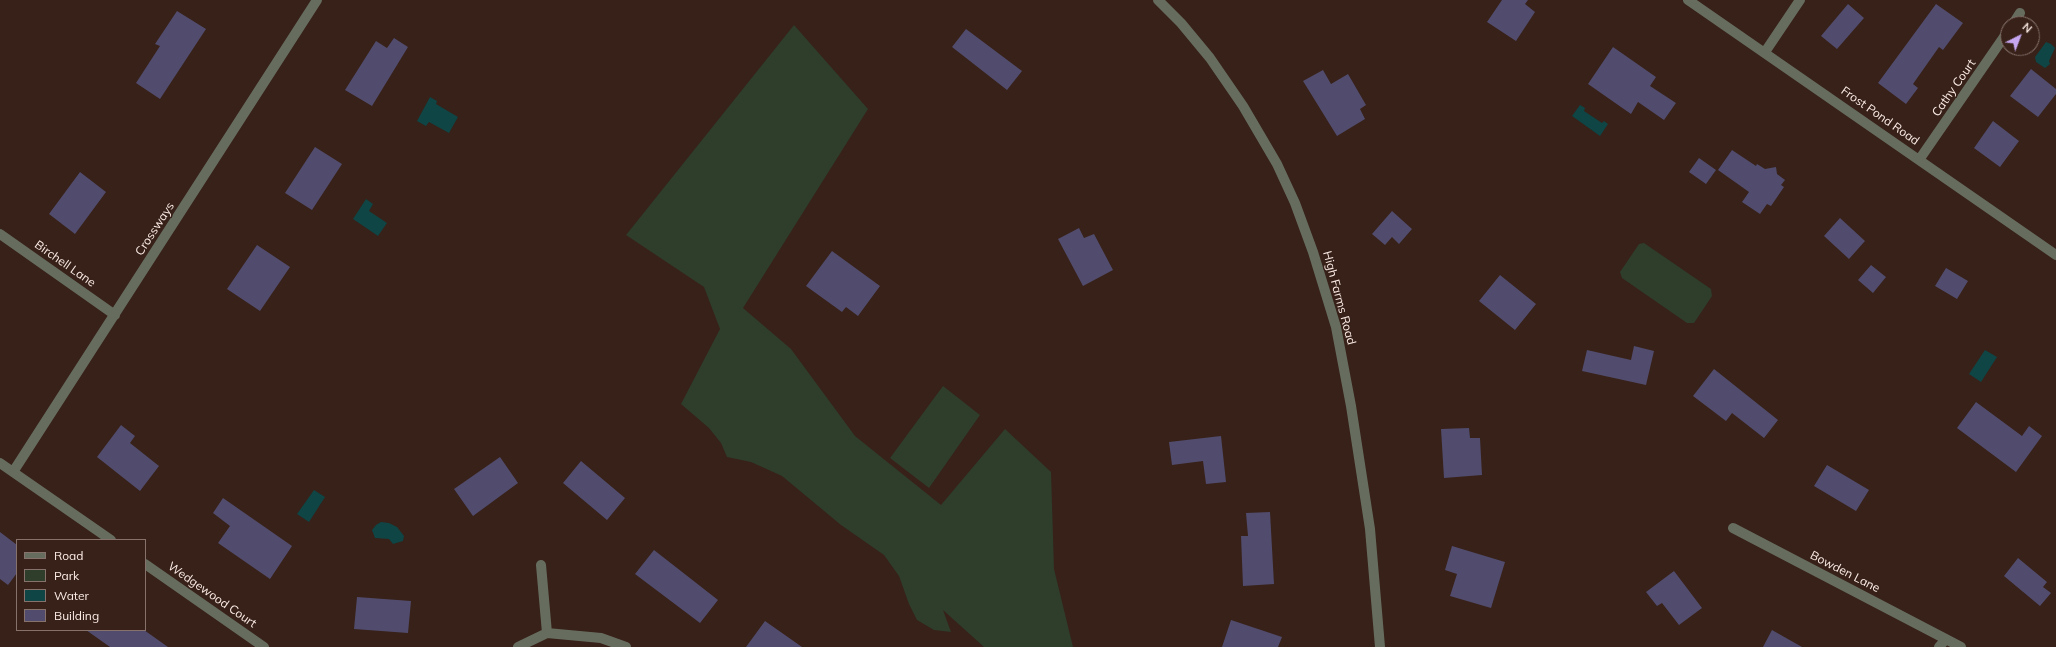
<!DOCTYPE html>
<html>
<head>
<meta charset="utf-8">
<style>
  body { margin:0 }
  #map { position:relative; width:2056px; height:647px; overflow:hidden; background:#372119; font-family:Mulish,sans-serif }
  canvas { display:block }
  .legend { position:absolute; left:16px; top:539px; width:130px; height:92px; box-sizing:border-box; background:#372119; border:1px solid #86726b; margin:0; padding:5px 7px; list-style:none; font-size:12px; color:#fcece6 }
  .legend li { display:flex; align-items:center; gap:8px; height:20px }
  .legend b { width:20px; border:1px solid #86726b }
  .north { position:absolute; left:2000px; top:16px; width:40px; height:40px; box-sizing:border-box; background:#372119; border:1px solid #86726b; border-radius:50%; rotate:42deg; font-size:11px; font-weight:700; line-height:16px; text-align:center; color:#fcece6 }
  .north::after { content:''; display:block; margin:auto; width:14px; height:18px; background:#c6a6f0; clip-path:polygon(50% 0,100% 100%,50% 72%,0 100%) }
</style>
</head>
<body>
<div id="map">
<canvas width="2056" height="647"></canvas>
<ul class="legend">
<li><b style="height:5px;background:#666d5e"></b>Road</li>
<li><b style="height:11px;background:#2f3d2b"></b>Park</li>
<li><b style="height:11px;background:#0f4545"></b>Water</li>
<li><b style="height:11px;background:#514c6d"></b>Building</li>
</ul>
<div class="north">N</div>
</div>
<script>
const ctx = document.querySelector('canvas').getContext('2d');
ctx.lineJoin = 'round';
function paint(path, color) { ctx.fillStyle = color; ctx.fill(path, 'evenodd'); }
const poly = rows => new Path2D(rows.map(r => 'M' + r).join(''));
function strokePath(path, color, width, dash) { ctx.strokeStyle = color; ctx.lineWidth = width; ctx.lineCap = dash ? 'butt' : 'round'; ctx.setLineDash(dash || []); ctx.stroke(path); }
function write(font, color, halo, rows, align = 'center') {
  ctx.font = font + ' Mulish,sans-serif'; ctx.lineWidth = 3; ctx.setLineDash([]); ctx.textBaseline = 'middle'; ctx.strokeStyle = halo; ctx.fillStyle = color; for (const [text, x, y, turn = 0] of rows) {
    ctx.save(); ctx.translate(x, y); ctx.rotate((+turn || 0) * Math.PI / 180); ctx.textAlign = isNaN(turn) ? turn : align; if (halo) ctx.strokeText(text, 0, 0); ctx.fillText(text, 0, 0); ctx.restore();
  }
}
paint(poly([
  [794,25,868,109,743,308,791,349,855,436,941,505,1005,429,1051,472,1054,569,1073,647,984,647,943,610,951,632,934,630,917,620,909,604,899,576,884,555,841,525,782,476,751,462,727,457,721,443,709,428,681,404,720,329,704,287,626,235],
  [1644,243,1711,289,1712,296,1694,323,1687,323,1622,278,1620,272,1639,244],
  [943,386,980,415,929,488,890,458]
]), '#2f3d2b');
paint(poly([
  [2046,42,2051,44,2055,48,2049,61,2050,64,2045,68,2036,62,2035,57],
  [430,97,437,101,436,104,458,117,449,133,429,122,426,126,417,121],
  [1580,105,1585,108,1584,111,1602,123,1604,121,1608,124,1600,136,1572,116],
  [366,199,373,204,369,211,387,223,378,236,353,219],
  [1985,350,1997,357,1981,382,1969,374],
  [314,490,325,497,309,522,297,514],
  [381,522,389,523,397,527,404,536,403,541,393,544,389,539,375,538,372,530,376,525]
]), '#0f4545');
paint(poly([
  [1502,0,1528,0,1525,4,1535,12,1516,41,1487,22],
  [1848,4,1864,18,1837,49,1821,36],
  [1936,4,1963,23,1943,50,1939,47,1913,84,1918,88,1906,104,1878,83],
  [177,11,206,29,160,99,136,83,160,46,155,44],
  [966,29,1022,71,1007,90,952,47],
  [394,38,408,47,372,106,345,90,376,41,387,48],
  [1613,47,1656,77,1650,86,1676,103,1664,120,1638,102,1631,114,1588,84],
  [2031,69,2056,89,2056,94,2038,117,2010,96],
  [1323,70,1331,84,1348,74,1366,105,1360,109,1365,119,1337,136,1303,81],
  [1993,121,2019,141,2000,167,1974,148],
  [315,147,342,164,312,210,285,193],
  [1732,150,1756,166,1757,164,1765,169,1776,167,1777,174,1785,180,1781,185,1784,187,1771,206,1767,204,1760,214,1742,202,1749,192,1718,170],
  [1699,158,1716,170,1706,184,1689,172],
  [80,172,106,192,75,234,49,214],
  [1392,211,1412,229,1399,244,1392,237,1385,245,1372,234],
  [1840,218,1865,241,1849,259,1824,236],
  [1079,228,1084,238,1094,234,1113,270,1083,286,1058,239],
  [257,245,290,267,260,311,227,289],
  [832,251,880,286,858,316,846,307,842,312,806,286],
  [1871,265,1886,277,1873,293,1858,280],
  [1946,268,1968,281,1957,299,1935,286],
  [1500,275,1536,304,1515,330,1479,301],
  [1634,346,1654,351,1646,385,1582,371,1587,350,1631,360],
  [1714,369,1778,420,1764,438,1732,413,1726,421,1693,396],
  [1976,402,2022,436,2029,426,2042,436,2016,472,1957,428],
  [121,425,135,436,130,443,159,466,140,491,97,457],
  [1469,428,1470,438,1480,438,1482,475,1444,478,1441,429],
  [1221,436,1226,482,1206,484,1203,461,1172,465,1169,442],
  [500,457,518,483,473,516,454,489],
  [581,461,625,498,607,520,563,483],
  [1827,465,1869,490,1856,511,1814,486],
  [223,498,292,546,270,579,218,543,230,526,213,513],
  [1270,512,1274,584,1243,586,1241,536,1248,536,1246,513],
  [0,532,17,545,17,573,8,585,0,579],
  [1452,546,1505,562,1491,608,1450,596,1457,574,1445,570],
  [654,550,718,600,700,623,635,574],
  [2018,558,2047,582,2043,587,2051,593,2040,606,2004,576],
  [1674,571,1702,608,1679,625,1662,603,1657,606,1646,592],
  [357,597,411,601,408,633,354,629],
  [1231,620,1282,637,1278,647,1222,647],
  [765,621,802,647,746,647],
  [86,630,144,630,168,647,110,647],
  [1772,630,1802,647,1763,647]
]), '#514c6d');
strokePath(poly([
  [1158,0,1181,23,1210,58,1243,106,1277,164,1295,203,1313,252,1336,327,1351,406,1370,529,1380,647],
  [1688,0,2056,255],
  [2013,24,2020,13],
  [1765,52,1800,0],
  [1919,160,2008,31],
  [0,234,115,315],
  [0,463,111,540],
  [13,472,317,0],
  [1733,528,1961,647],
  [145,564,264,647],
  [541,565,547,633],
  [518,647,547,633,601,638,626,647],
  [1939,647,1946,639]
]), '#666d5e', 10);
write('12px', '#fcece6', '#372119', [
  ["Cathy Court",1954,88,-55],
  ["Frost Pond Road",1880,116,35],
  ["Crossways",155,229,-57],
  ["Birchell Lane",65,264,35],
  ["High Farms Road",1339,298,75],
  ["Bowden Lane",1845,572,27],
  ["Wedgewood Court",212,595,35]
]);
</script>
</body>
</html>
